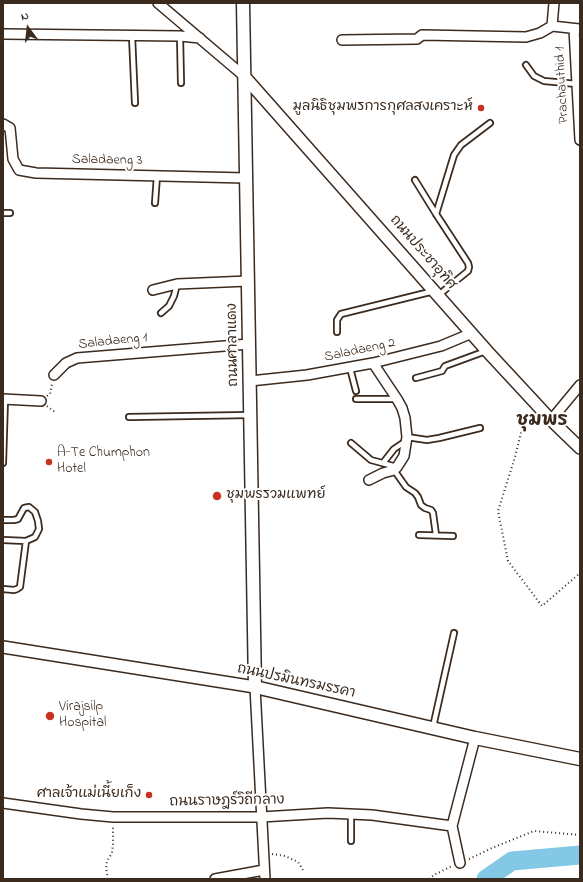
<!DOCTYPE html>
<html>
<head>
<meta charset="utf-8">
<style>
  body { margin:0 }
  #map { position:relative; width:583px; height:882px; overflow:hidden; background:#fff; font-family:"Indie Flower",sans-serif }
  canvas { display:block }
  .frame { position:absolute; inset:0; border:4px solid #3b2a1e; pointer-events:none }
  .north { position:absolute; left:8px; top:8px; width:40px; height:40px; -webkit-text-stroke:3px #fff; paint-order:stroke; rotate:345deg; font-size:11px; font-weight:700; line-height:16px; text-align:center; color:#3b2a1e }
  .north::after { content:''; display:block; margin:auto; width:14px; height:18px; background:#3b2a1e; clip-path:polygon(50% 0,100% 100%,50% 72%,0 100%) }
</style>
</head>
<body>
<div id="map">
<canvas width="583" height="882"></canvas>
<div class="frame"></div>
<div class="north">N</div>
</div>
<script>
const ctx = document.querySelector('canvas').getContext('2d');
ctx.lineJoin = 'round';
const poly = rows => new Path2D(rows.map(r => 'M' + r).join(''));
function strokePath(path, color, width, dash) { ctx.strokeStyle = color; ctx.lineWidth = width; ctx.lineCap = dash ? 'butt' : 'round'; ctx.setLineDash(dash || []); ctx.stroke(path); }
function write(font, color, halo, rows, align = 'center') {
  ctx.font = font + ' "Indie Flower","Playpen Sans Thai",sans-serif'; ctx.lineWidth = 4; ctx.setLineDash([]); ctx.textBaseline = 'middle'; ctx.strokeStyle = halo; ctx.fillStyle = color; for (const [text, x, y, turn = 0] of rows) {
    ctx.save(); ctx.translate(x, y); ctx.rotate((+turn || 0) * Math.PI / 180); ctx.textAlign = isNaN(turn) ? turn : align; if (halo) ctx.strokeText(text, 0, 0); ctx.fillText(text, 0, 0); ctx.restore();
  }
}
strokePath(poly([
  [486,879,512,861,580,855]
]), '#83c8e4', 19);
const service = poly([
  [132,36,135,103],
  [180,36,181,83],
  [526,65,534,76,544,81,577,84],
  [415,180,436,214,468,263,469,267,468,271,452,284],
  [155,203,157,176],
  [3,213,10,213],
  [436,214,454,155,461,145,490,123],
  [439,295,447,288],
  [161,313,169,306,174,296,177,284],
  [337,332,337,320,341,314,434,291],
  [350,368,356,391],
  [416,378,442,371,445,366,486,351],
  [356,399,397,399],
  [129,417,250,415],
  [407,437,427,440,439,438,480,428],
  [351,443,371,460,397,467],
  [3,463,5,399],
  [383,463,394,449,406,441],
  [394,470,406,487,415,493,418,497,421,505,425,508,431,510,433,513,436,535],
  [3,520,14,520,18,519,24,508,29,507,35,512,38,521,39,529,35,537,26,541,3,540],
  [419,535,453,536],
  [3,589,14,590,17,589,20,587,26,541],
  [433,727,454,633],
  [351,841,351,813]
]);
const minor = poly([
  [158,3,244,76],
  [554,3,552,26,579,29],
  [574,29,580,140],
  [3,34,180,36,200,38],
  [342,40,417,39,422,35,526,37,540,33,552,26],
  [3,124,10,128,13,159,19,170,36,173,246,178],
  [153,290,177,284,248,281],
  [54,375,66,363,77,358,249,344],
  [250,381,307,375,373,363,441,346,472,333],
  [3,399,41,401],
  [551,420,580,385],
  [369,480,383,473,394,470,397,467,404,456,407,437,405,418,402,408,397,399,373,363],
  [255,687,265,879],
  [3,803,81,814,113,817,261,817,328,813,372,815,452,826],
  [460,863,452,826,475,738],
  [215,879,264,870]
]);
const tertiary = poly([
  [244,76,487,351,551,420,580,448],
  [3,647,255,687]
]);
const secondary = poly([
  [243,3,255,687,475,738,580,759]
]);
strokePath(service, '#3b2a1e', 8);
strokePath(minor, '#3b2a1e', 12);
strokePath(tertiary, '#3b2a1e', 14);
strokePath(secondary, '#3b2a1e', 15);
strokePath(poly([
  [47,396,50,394,52,384],
  [47,406,56,413],
  [526,413,515,457,498,511,508,561,542,606,580,573],
  [272,854,285,856,298,862,303,870],
  [469,859,492,848,534,831,580,835],
  [108,879,106,868,107,861,112,853,113,844,113,826],
  [429,879,434,875,452,866]
]), '#3b2a1e', 2, [1, 3]);
strokePath(service, '#fff', 4.5);
strokePath(minor, '#fff', 9);
strokePath(tertiary, '#fff', 11);
strokePath(secondary, '#fff', 12);
for (const [x, y, r, color] of [
  [481,108,4,"#c8321e"],
  [49,462,4,"#c8321e"],
  [217,496,5,"#c8321e"],
  [50,716,5,"#c8321e"],
  [149,795,4,"#c8321e"]
]) { const dot = new Path2D(); dot.arc(x, y, r, 0, 2 * Math.PI); ctx.fillStyle = color; ctx.fill(dot); strokePath(dot, '#fff', 1.5); }
write('14px', '#3b2a1e', '#fff', [
  ["Prachauthid 1",563,85,-93],
  ["Saladaeng 3",107,161,1],
  ["ถนนประชาอุทิศ",422,253,49],
  ["Saladaeng 1",113,342,-6],
  ["ถนนศาลาแดง",234,345,-91],
  ["Saladaeng 2",360,351,-12],
  ["ถนนปรมินทรมรรคา",296,682,12],
  ["ถนนราษฎร์วิถีกลาง",227,802,-1]
]);
write('14px', '#3b2a1e', '#fff', [
  ["มูลนิธิชุมพรการกุศลสงเคราะห์",473,108,"right"],
  ["A-Te Chumphon",57,454],
  ["Hotel",57,470],
  ["ชุมพรรวมแพทย์",226,496],
  ["Virajsilp",59,708],
  ["Hospital",59,724],
  ["ศาลเจ้าแม่เนี้ยเก็ง",141,795,"right"]
], 'left');
write('bold 18px', '#3b2a1e', '#fff', [
  ["ชุมพร",542,422]
]);
</script>
</body>
</html>
